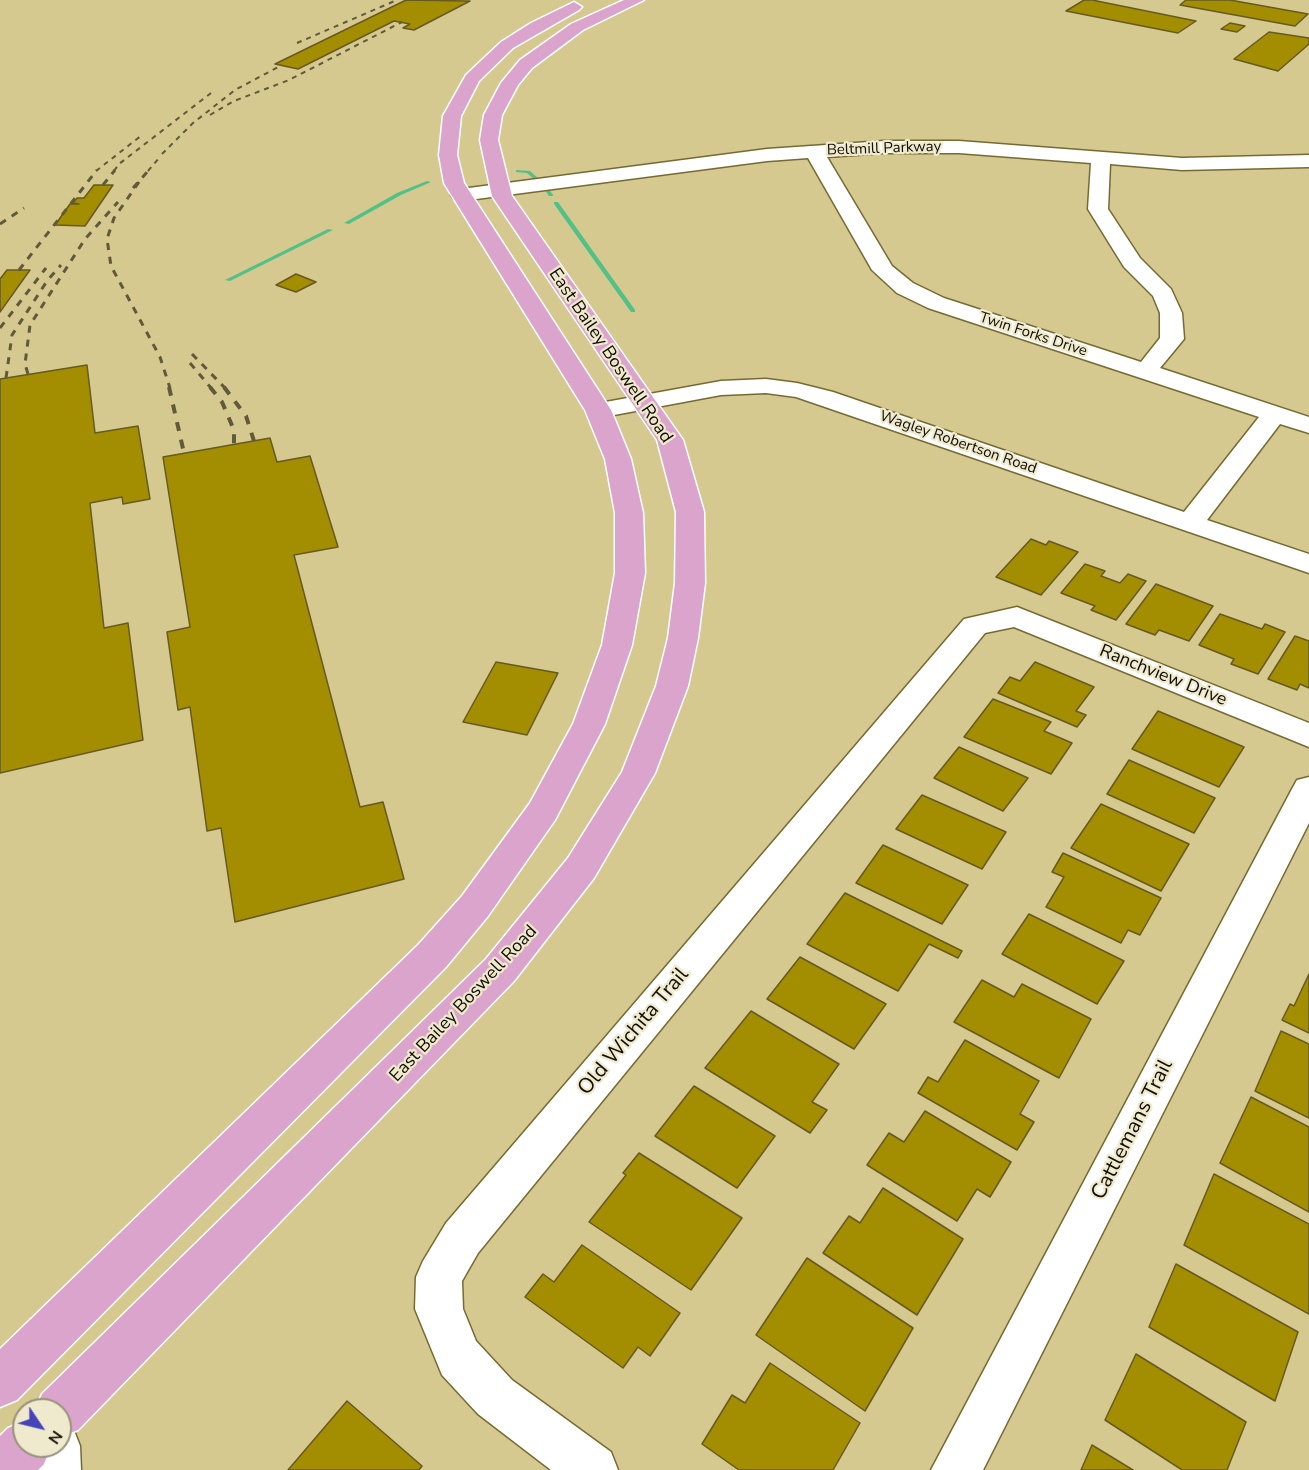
<!DOCTYPE html>
<html>
<head>
<meta charset="utf-8">
<style>
  body { margin:0 }
  #map { position:relative; width:1309px; height:1470px; overflow:hidden; background:#d5c98f; font-family:"Nunito Sans",sans-serif }
  canvas { display:block }
  .north { position:absolute; left:12px; top:1398px; width:60px; height:60px; box-sizing:border-box; background:#efeacd; border:2px solid #97927b; border-radius:50%; rotate:125deg; font-size:16px; font-weight:700; line-height:24px; text-align:center; color:#120d00 }
  .north::after { content:''; display:block; margin:auto; width:21px; height:27px; background:#4744ba; clip-path:polygon(50% 0,100% 100%,50% 72%,0 100%) }
</style>
</head>
<body>
<div id="map">
<canvas width="1309" height="1470"></canvas>
<div class="north">N</div>
</div>
<script>
const ctx = document.querySelector('canvas').getContext('2d');
ctx.lineJoin = 'round';
const poly = rows => new Path2D(rows.map(r => 'M' + r).join(''));
function paint(path, color) { ctx.fillStyle = color; ctx.fill(path, 'evenodd'); }
function strokePath(path, color, width, dash) { ctx.strokeStyle = color; ctx.lineWidth = width; ctx.lineCap = dash ? 'butt' : 'round'; ctx.setLineDash(dash || []); ctx.stroke(path); }
function write(font, color, halo, rows, align = 'center') {
  ctx.font = font + ' "Nunito Sans",sans-serif'; ctx.lineWidth = 4.5; ctx.setLineDash([]); ctx.textBaseline = 'middle'; ctx.strokeStyle = halo; ctx.fillStyle = color; for (const [text, x, y, turn = 0] of rows) {
    ctx.save(); ctx.translate(x, y); ctx.rotate((+turn || 0) * Math.PI / 180); ctx.textAlign = isNaN(turn) ? turn : align; if (halo) ctx.strokeText(text, 0, 0); ctx.fillText(text, 0, 0); ctx.restore();
  }
}
paint(poly([
  [516,170,530,171,539,179,535,180,527,173,516,172,516,170],
  [427,181,431,182,401,195,349,224,344,223,397,193,427,181],
  [542,185,546,185,553,195,553,196,549,196,542,186,542,185],
  [554,202,558,202,635,310,635,312,631,312,554,204,554,202],
  [328,229,333,230,230,281,225,280,328,229]
]), '#51c187');
const building = poly([
  [406,0,470,1,414,30,403,28,410,24,394,21,298,69,275,64,406,0],
  [1084,0,1092,0,1196,21,1178,33,1066,11,1084,0],
  [1186,0,1230,0,1308,14,1295,26,1180,5,1186,0],
  [1230,23,1245,26,1237,32,1221,29,1230,23],
  [1269,32,1309,38,1309,44,1278,71,1234,59,1269,32],
  [94,185,113,185,85,226,55,225,70,204,79,204,73,203,77,198,84,198,94,185],
  [7,270,30,270,0,312,0,279,7,270],
  [296,274,316,282,296,292,276,285,296,274],
  [87,365,95,433,138,426,150,499,123,504,122,497,90,503,104,628,128,623,143,740,0,773,0,379,87,365],
  [270,438,277,462,310,456,338,547,294,555,360,807,383,802,404,879,235,922,221,828,207,831,190,707,178,710,167,632,190,627,163,457,270,438],
  [1031,539,1046,545,1049,541,1078,552,1041,595,996,577,1031,539],
  [1085,564,1105,571,1101,576,1120,583,1128,574,1146,581,1116,620,1091,610,1095,606,1061,593,1085,564],
  [1156,584,1213,606,1189,641,1159,630,1155,635,1126,624,1156,584],
  [1220,614,1262,629,1265,624,1285,632,1258,674,1231,664,1234,659,1199,645,1220,614],
  [1295,636,1309,641,1309,688,1300,684,1297,690,1268,679,1295,636],
  [496,662,558,673,527,735,463,722,496,662],
  [1035,662,1094,687,1076,711,1086,715,1077,727,998,693,1010,677,1020,681,1035,662],
  [993,699,1051,722,1044,731,1072,743,1051,774,964,737,993,699],
  [1158,711,1244,747,1219,787,1132,749,1158,711],
  [959,747,1028,778,1003,811,934,778,959,747],
  [1129,760,1215,798,1194,833,1107,794,1129,760],
  [922,795,1006,832,982,869,896,829,922,795],
  [1101,804,1189,844,1161,891,1071,848,1101,804],
  [883,845,968,885,942,924,856,883,883,845],
  [1063,853,1161,898,1140,935,1128,930,1121,943,1046,907,1064,877,1052,872,1063,853],
  [845,893,962,951,958,958,929,944,898,991,807,944,845,893],
  [1029,914,1124,961,1097,1004,1002,954,1029,914],
  [800,957,886,1004,854,1049,767,999,800,957],
  [1309,974,1309,1033,1282,1020,1290,1004,1294,1006,1309,974],
  [982,980,1014,997,1022,984,1091,1019,1059,1078,954,1022,982,980],
  [751,1011,839,1064,812,1102,827,1110,810,1133,705,1068,751,1011],
  [1281,1031,1309,1044,1309,1118,1255,1091,1281,1031],
  [965,1040,1039,1081,1020,1114,1034,1122,1017,1150,918,1093,928,1077,938,1082,965,1040],
  [694,1086,775,1136,737,1188,655,1136,694,1086],
  [1251,1097,1309,1127,1309,1212,1220,1163,1251,1097],
  [925,1111,1011,1162,990,1197,977,1189,957,1221,867,1165,889,1133,904,1142,925,1111],
  [639,1153,742,1218,691,1290,589,1222,626,1175,623,1173,639,1153],
  [1214,1174,1309,1224,1309,1314,1184,1245,1214,1174],
  [883,1188,963,1239,917,1315,823,1253,849,1216,860,1223,883,1188],
  [582,1245,680,1313,650,1356,638,1347,623,1368,525,1297,543,1274,554,1282,582,1245],
  [807,1258,913,1328,865,1411,756,1335,807,1258],
  [1176,1264,1298,1332,1275,1401,1149,1327,1176,1264],
  [1136,1354,1246,1422,1227,1470,1182,1470,1105,1420,1136,1354],
  [770,1363,860,1423,833,1470,739,1470,702,1444,732,1395,745,1403,770,1363],
  [347,1401,422,1466,419,1470,288,1470,347,1401],
  [1092,1445,1133,1470,1081,1470,1092,1445]
]);
paint(building, '#a38d00');
strokePath(building, '#665a22', 1.5);
const minor = poly([
  [884,141,959,141,1182,158,1309,155,1309,167,1182,170,1110,164,1108,209,1140,258,1171,289,1182,313,1184,339,1160,368,1309,417,1309,433,1280,424,1207,520,1309,554,1309,573,796,397,766,393,721,395,598,418,589,415,585,410,589,405,721,381,766,379,797,383,833,392,1184,512,1259,417,928,308,897,293,872,270,808,158,767,161,461,201,454,199,451,195,454,191,461,189,767,149,884,141],
  [884,153,959,153,1091,163,1088,209,1124,267,1153,296,1160,313,1160,338,1141,362,944,298,913,283,892,266,827,157,884,153],
  [1017,607,1309,723,1309,747,1014,627,985,633,478,1253,462,1281,463,1309,476,1341,512,1380,611,1452,618,1470,551,1470,478,1414,442,1375,415,1309,416,1277,423,1261,446,1223,964,619,1017,607],
  [1309,777,1309,823,983,1470,931,1470,1292,789,1297,780,1309,777],
  [60,1423,73,1428,80,1446,81,1470,31,1470,30,1446,60,1446,60,1423]
]);
const major = poly([
  [624,0,644,0,583,30,532,68,518,85,502,115,498,140,512,196,683,440,704,512,705,583,698,638,688,686,655,773,594,878,514,981,78,1430,60,1437,60,1410,36,1410,42,1394,486,959,568,858,622,772,656,686,668,638,675,583,676,512,657,440,492,196,480,140,484,115,501,83,520,60,571,24,624,0],
  [574,2,582,7,579,10,513,48,479,81,461,116,457,155,464,183,611,410,631,459,643,513,645,573,632,645,605,724,555,820,488,916,446,967,17,1400,0,1407,0,1349,418,945,462,896,530,803,573,724,602,645,615,573,615,513,605,459,585,410,444,183,439,155,443,116,466,75,501,42,531,23,574,2],
  [24,1422,24,1446,51,1446,44,1464,38,1470,0,1470,0,1436,8,1428,24,1422]
]);
strokePath(minor, '#766a33', 3);
strokePath(major, '#fff', 3);
paint(minor, '#fff');
paint(major, '#dba4cd');
strokePath(poly([
  [297,43,397,0],
  [210,115,234,101,289,80,402,22],
  [162,154,193,123,235,90,282,65],
  [96,171,142,135],
  [114,171,119,164,211,93],
  [148,171,159,158]
]), '#60593a', 2, [5, 5]);
strokePath(poly([
  [139,182,114,218,107,239,111,266,160,357,170,388],
  [103,185,115,170],
  [133,188,149,170],
  [0,224,24,208],
  [19,270,97,170],
  [0,328,46,268],
  [192,354,225,388],
  [190,363,211,388],
  [28,374,25,364,30,325,85,239,118,202],
  [6,378,12,335,47,281,61,265]
]), '#60593a', 3, [7, 7]);
strokePath(poly([
  [169,387,184,453],
  [210,387,222,402,234,430,234,444],
  [224,387,246,416,254,441]
]), '#60593a', 4, [9, 9]);
write('15px', '#120d00', '#efeacd', [
  ["Beltmill Parkway",884,149,-2],
  ["Twin Forks Drive",1033,335,18],
  ["Wagley Robertson Road",958,443,19]
]);
write('18px', '#120d00', '#efeacd', [
  ["East Bailey Boswell Road",610,356,56],
  ["Ranchview Drive",1163,676,22],
  ["East Bailey Boswell Road",464,1004,-47]
]);
write('21px', '#120d00', '#efeacd', [
  ["Old Wichita Trail",634,1032,-50],
  ["Cattlemans Trail",1133,1130,-63]
]);
</script>
</body>
</html>
